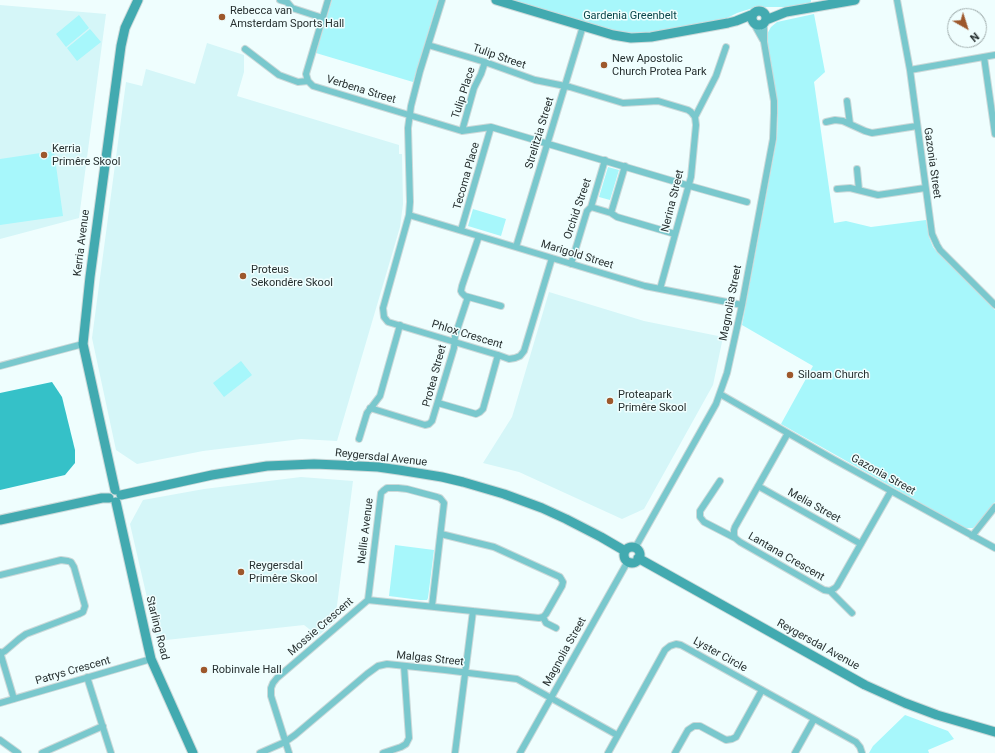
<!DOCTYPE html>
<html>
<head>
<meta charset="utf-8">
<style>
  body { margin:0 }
  #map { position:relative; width:995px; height:753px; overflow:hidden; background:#effefe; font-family:Roboto,sans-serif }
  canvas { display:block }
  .north { position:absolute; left:947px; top:8px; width:40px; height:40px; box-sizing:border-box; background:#effefe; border:1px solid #9facac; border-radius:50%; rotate:141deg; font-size:11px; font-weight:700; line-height:16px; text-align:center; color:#273030 }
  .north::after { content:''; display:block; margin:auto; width:14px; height:18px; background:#9d582c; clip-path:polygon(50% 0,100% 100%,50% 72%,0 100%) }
</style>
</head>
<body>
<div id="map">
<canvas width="995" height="753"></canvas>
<div class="north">N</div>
</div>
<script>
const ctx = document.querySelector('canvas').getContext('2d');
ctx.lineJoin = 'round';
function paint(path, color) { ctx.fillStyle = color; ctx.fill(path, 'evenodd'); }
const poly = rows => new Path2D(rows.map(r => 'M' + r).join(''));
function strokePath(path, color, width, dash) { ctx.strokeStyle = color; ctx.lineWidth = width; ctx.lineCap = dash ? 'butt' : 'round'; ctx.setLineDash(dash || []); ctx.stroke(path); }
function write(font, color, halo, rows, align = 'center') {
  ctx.font = font + ' Roboto,sans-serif'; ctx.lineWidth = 3; ctx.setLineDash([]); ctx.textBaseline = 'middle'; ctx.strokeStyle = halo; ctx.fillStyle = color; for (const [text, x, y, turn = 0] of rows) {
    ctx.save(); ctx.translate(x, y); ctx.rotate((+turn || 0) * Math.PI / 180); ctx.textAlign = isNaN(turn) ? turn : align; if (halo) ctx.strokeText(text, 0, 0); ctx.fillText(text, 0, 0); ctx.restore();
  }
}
paint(poly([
  [0,5,106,14,79,218,0,239],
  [207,43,244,55,244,72,237,96,399,145,399,154,402,154,403,204,400,227,337,441,301,439,203,451,137,464,116,450,92,338,126,82,142,86,146,69,195,84],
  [549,292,644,321,723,337,713,385,644,509,622,519,519,472,483,463,512,417],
  [301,477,353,481,335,621,318,636,304,625,157,641,130,524,143,500,204,489]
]), '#d5f6f8');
paint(poly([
  [332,0,438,0,413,82,316,53],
  [512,0,811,0,811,3,788,7,756,7,737,13,725,19,651,32,632,33,613,30],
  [814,14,825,72,814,82,834,223,846,221,871,227,926,220,929,237,933,247,937,252,995,310,995,502,978,523,973,528,965,528,781,424,813,366,742,325,777,138,778,112,776,97,766,36,771,27,777,22],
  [79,15,89,28,66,47,56,34],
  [90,29,101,42,77,61,67,48],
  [54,151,63,216,0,225,0,159],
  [608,167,619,170,610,200,599,197],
  [473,209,506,219,501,236,468,226],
  [241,361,252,375,224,397,213,383],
  [395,545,434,550,428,598,427,600,420,600,389,596],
  [905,715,948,731,954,739,928,750,929,753,869,753,873,746]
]), '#a7f7fb');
paint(poly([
  [52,382,62,397,75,450,75,463,65,475,0,490,0,393]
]), '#35c1c8');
const street = poly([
  [280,0,287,2,292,8,323,18],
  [328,0,306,74,308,81,313,86,462,131,491,127,683,184,747,202],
  [442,0,420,71,411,106,408,128,410,202,409,215,645,286,742,305],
  [897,0,910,70,932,234,937,245,940,250,995,305],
  [754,24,763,40],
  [428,45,485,62,535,80,570,87,623,103,658,101,688,110,691,112,695,117,696,125,691,177,660,289],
  [245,49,279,75,298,82,308,81],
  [984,57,995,134],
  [910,70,995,55],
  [847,101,850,124],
  [695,117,716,76,726,47],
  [826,122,835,120,843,121,865,131,872,133,917,126],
  [462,131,474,88,481,74,485,62],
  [857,169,859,190],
  [837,189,850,188,878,195,925,188],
  [591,207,611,213,617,217,675,234],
  [611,213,625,166],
  [409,215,383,308,384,317,388,322,498,355,509,359,515,358,520,356,524,351,552,258],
  [461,230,491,127],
  [479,236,462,286,461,291,462,293,465,296,501,306],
  [516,247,583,26],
  [571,264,587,211,591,207,605,160],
  [0,366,83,344],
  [720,394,833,459,995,548],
  [438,403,476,414,480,412,483,409,498,355],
  [370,408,425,425,429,424,432,421,454,348,455,336,468,297],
  [788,433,735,527,734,530,734,535,735,538,740,542,824,590,830,591,835,588,837,586,891,491],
  [359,439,367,413,380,396,400,325],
  [720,481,700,511,700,517,704,522,735,538],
  [758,486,861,544],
  [972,536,995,507],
  [635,548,716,404,727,373,742,305,773,139,774,113,774,101,764,42,764,23],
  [0,575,61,560,68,561,71,562,74,567,85,606,83,612,79,614,26,634,19,639,5,651,0,654],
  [830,591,852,613],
  [368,600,381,493,383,491,387,488,398,488,407,489,437,497,440,498,444,503,432,606],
  [543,617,546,623,556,628],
  [0,652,14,699],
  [87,677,111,753],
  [0,703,151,659],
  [0,740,18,753],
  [42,753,103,726],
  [260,753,285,742,295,735,367,674,378,666,387,664,445,670,517,679,617,735],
  [289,753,271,696,271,688,273,683,277,678,368,600,539,618,543,617,546,614,562,586,563,582,560,577,494,547,441,534],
  [383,753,401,747,406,744,409,738,404,666],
  [455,753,473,611],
  [520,753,628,561],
  [608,753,665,650,670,646,676,644,681,645,856,742,860,747,862,753],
  [675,753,688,730,694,726,700,726,726,740,732,739,736,737,762,690],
  [795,753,814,719]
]);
const secondary = poly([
  [496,0,613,35,631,38,651,37,728,23,736,21,751,15],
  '752 18a7 7 0 1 1 14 0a7 7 0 1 1-14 0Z',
  [766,20,786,12,855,0],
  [115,490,83,344,90,277,121,46,125,28,138,0],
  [121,495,212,475,267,466,314,464,338,465,378,467,399,470,442,477,463,482,504,494,542,508,566,519,601,537,625,551],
  [116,502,148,646,151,659,193,753],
  [0,520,102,498,109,498],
  '624 555a8 8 0 1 1 16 0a8 8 0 1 1-16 0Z',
  [638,558,865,685,905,703,937,715,995,732]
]);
strokePath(street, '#cbd9d9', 8);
strokePath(secondary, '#cbd9d9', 11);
strokePath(street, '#79c8cd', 6);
strokePath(secondary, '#42aab0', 9);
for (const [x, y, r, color] of [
  [222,17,4,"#9d582c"],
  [604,65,4,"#9d582c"],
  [44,155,4,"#9d582c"],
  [243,276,4,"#9d582c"],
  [790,375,4,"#9d582c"],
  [610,401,4,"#9d582c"],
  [241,572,4,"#9d582c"],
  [204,670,4,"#9d582c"]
]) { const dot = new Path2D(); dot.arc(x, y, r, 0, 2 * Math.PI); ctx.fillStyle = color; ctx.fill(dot); strokePath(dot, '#effefe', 1.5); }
write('11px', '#273030', '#effefe', [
  ["Rebecca van",230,11],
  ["Amsterdam Sports Hall",230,24],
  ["New Apostolic",612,59],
  ["Church Protea Park",612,72],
  ["Kerria",52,149],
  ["Primêre Skool",52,162],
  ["Proteus",251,270],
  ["Sekondêre Skool",251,283],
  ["Siloam Church",798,375],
  ["Proteapark",618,395],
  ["Primêre Skool",618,408],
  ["Reygersdal",249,566],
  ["Primêre Skool",249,579],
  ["Robinvale Hall",212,670]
], 'left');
write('11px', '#0a474b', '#effefe', [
  ["Gardenia Greenbelt",630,16]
]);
write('11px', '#273030', '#effefe', [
  ["Tulip Street",499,57,19],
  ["Verbena Street",361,90,17],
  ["Tulip Place",464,93,-72],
  ["Strelitzia Street",540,133,-73],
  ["Gazonia Street",932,163,82],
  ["Tecoma Place",467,176,-74],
  ["Nerina Street",673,201,-76],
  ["Orchid Street",578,209,-71],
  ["Kerria Avenue",82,243,-83],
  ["Marigold Street",577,255,17],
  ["Magnolia Street",731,303,-79],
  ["Phlox Crescent",467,335,17],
  ["Protea Street",435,376,-75],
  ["Reygersdal Avenue",381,458,6],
  ["Gazonia Street",883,475,29],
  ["Melia Street",814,506,29],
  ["Nellie Avenue",366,531,-83],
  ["Lantana Crescent",786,557,30],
  ["Mossie Crescent",321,627,-41],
  ["Starling Road",157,628,76],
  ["Reygersdal Avenue",818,645,29],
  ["Magnolia Street",565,652,-61],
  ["Lyster Circle",720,655,29],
  ["Malgas Street",430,659,6],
  ["Patrys Crescent",73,671,-16]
]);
</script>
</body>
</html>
